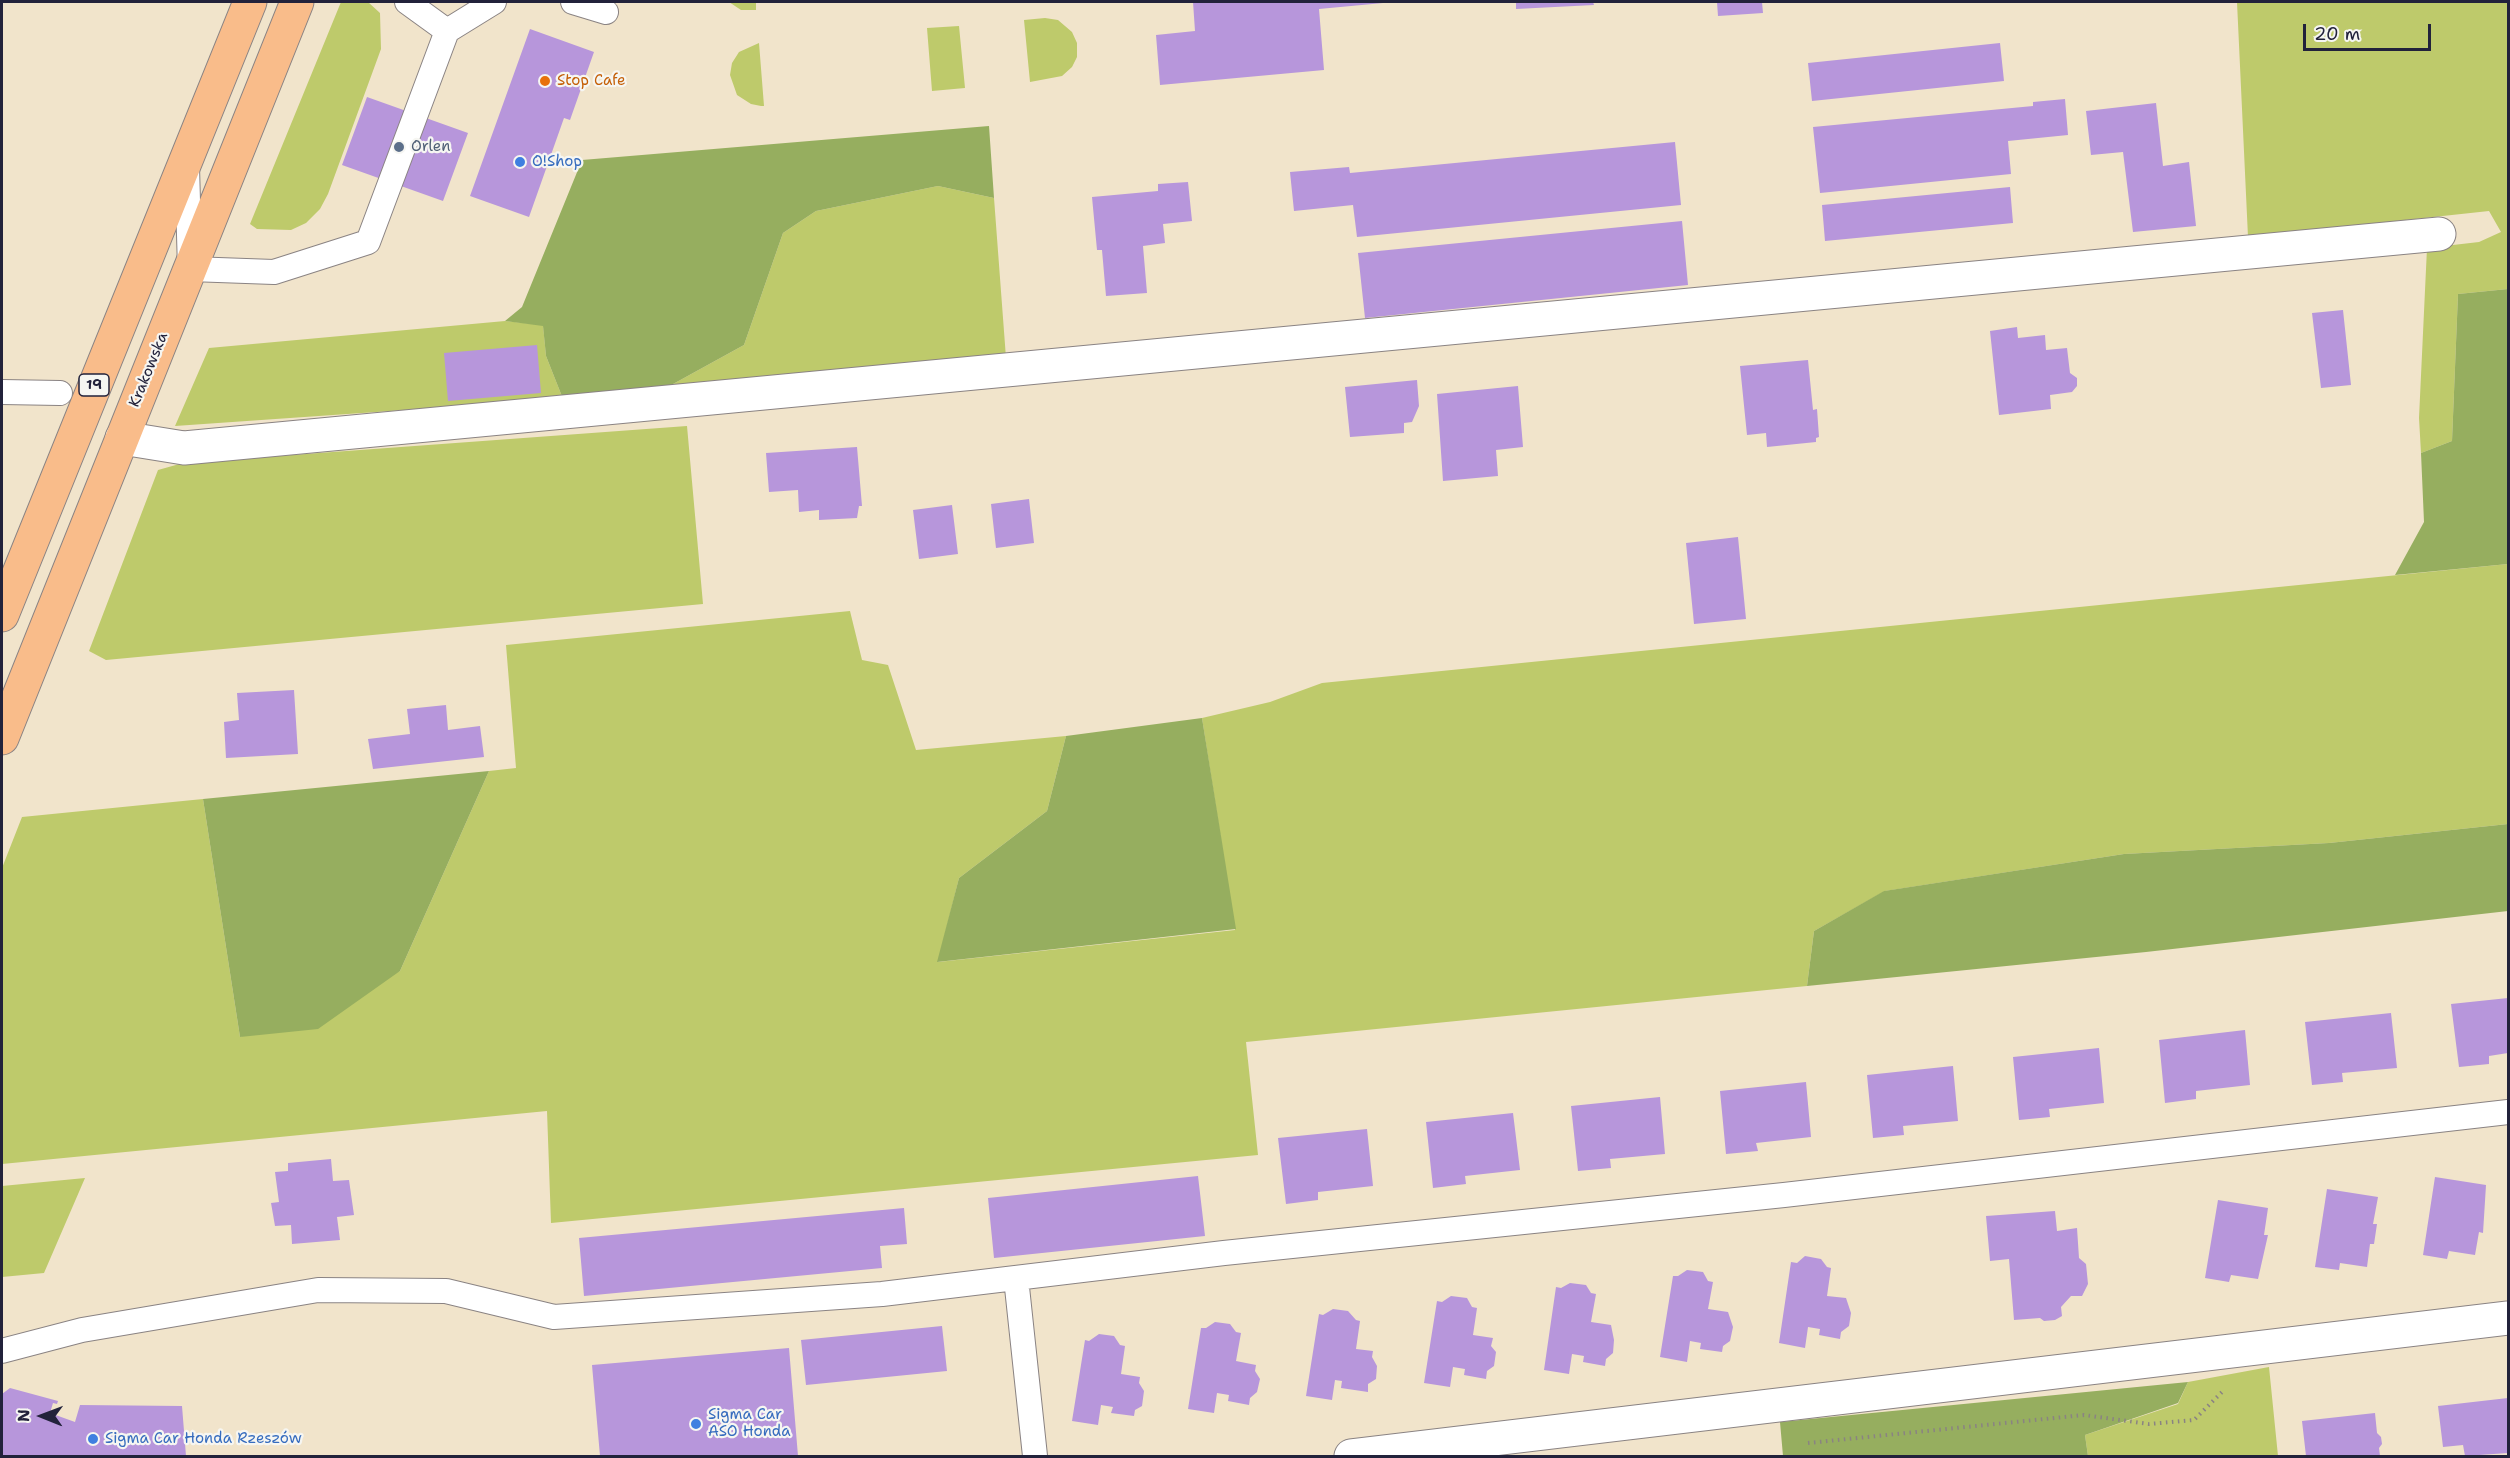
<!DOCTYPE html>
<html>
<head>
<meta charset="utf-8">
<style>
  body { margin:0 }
  #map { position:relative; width:2510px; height:1458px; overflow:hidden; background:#f1e4cb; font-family:"Shantell Sans",sans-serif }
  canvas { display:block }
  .frame { position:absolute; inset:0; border:3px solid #22223b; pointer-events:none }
  .north { position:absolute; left:12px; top:1386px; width:60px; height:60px; -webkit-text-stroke:4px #f6f6f2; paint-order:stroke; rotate:271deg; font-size:16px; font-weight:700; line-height:24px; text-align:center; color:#22223b }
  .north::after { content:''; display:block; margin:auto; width:21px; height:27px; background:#22223b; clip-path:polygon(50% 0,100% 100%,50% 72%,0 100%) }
  .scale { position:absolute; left:2303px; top:24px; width:128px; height:27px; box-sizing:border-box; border:3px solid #22223b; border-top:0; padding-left:8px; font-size:18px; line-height:21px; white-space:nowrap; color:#22223b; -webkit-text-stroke:4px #f6f6f2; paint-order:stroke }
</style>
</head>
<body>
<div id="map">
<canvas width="2510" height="1458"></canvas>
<div class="frame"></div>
<div class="north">N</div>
<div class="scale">20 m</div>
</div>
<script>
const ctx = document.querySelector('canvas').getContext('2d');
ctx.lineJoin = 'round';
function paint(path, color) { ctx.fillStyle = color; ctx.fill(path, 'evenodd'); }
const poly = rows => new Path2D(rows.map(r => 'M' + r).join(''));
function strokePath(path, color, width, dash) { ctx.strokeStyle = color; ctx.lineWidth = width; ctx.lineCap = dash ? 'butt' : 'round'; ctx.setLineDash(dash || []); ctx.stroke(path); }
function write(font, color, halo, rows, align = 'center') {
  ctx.font = font + ' "Shantell Sans",sans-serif'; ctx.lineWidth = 4.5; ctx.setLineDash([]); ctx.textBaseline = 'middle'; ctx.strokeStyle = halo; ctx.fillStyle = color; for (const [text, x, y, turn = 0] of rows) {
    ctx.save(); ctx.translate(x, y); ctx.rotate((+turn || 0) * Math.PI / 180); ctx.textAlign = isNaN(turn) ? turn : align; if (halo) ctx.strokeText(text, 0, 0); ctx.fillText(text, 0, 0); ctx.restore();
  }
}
paint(poly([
  [341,2,368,2,380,13,381,49,328,194,320,209,306,223,291,230,257,229,250,224],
  [729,2,756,2,756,10,741,10],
  [2237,2,2508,2,2508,289,2458,294,2452,441,2421,453,2419,418,2427,248,2479,242,2501,232,2489,211,2248,237],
  [1045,18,1058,20,1072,32,1077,43,1077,57,1072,67,1062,76,1030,82,1024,20],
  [959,26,965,88,932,91,927,28],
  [759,43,764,106,761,106,751,104,737,95,730,75,732,63,739,52],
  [938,186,994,198,1006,358,664,389,744,345,783,233,816,211],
  [505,321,543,325,546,356,563,399,175,426,209,348],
  [687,426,703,604,106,660,89,651,158,470,183,463],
  [2508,564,2508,824,2329,843,2124,854,1885,891,1814,931,1807,986,1246,1042,1258,1155,551,1223,547,1111,2,1164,2,868,22,817,203,799,240,1037,400,971,489,771,516,768,506,645,850,611,862,660,888,665,916,750,1066,736,1047,811,959,878,938,962,1235,930,1202,718,1270,702,1322,683],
  [85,1178,44,1273,2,1277,2,1186],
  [2269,1367,2278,1456,2088,1456,2085,1435,2178,1404,2188,1382]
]), '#beca6b');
paint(poly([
  [989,126,994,198,938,186,816,211,783,233,744,345,664,389,563,399,546,356,543,326,505,321,522,307,582,160],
  [2508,289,2508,564,2395,575,2424,522,2421,453,2452,441,2458,294],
  [1202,718,1236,929,937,962,959,878,1047,811,1066,736],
  [489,771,400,971,318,1029,240,1037,203,799],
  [2508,824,2508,911,2146,952,1807,986,1814,931,1884,891,2124,854,2329,843],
  [2188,1382,2178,1403,2085,1435,2088,1456,1783,1456,1780,1422]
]), '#96ae5f');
paint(poly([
  [1193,2,1383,2,1383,3,1319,9,1324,70,1160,85,1156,35,1195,31],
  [1516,2,1593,2,1594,5,1516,9],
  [1717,2,1762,2,1763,13,1718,16],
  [530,29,594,52,570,120,564,118,529,217,470,196],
  [2000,43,2004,81,1812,101,1808,63],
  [367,97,468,133,443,201,342,165],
  [2065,99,2068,135,2008,141,2011,174,1820,193,1813,127,2033,106,2033,102],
  [2156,103,2163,166,2189,162,2196,226,2133,232,2123,152,2091,155,2086,111],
  [1675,142,1681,205,1357,237,1353,205,1294,211,1290,172,1349,167,1350,173],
  [1188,182,1192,221,1163,224,1165,243,1143,246,1147,293,1106,296,1102,250,1097,250,1092,197,1158,191,1158,184],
  [2010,187,2013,223,1825,241,1822,205],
  [1682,221,1688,285,1365,318,1358,253],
  [2343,310,2351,385,2321,388,2312,313],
  [2017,327,2018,338,2045,335,2046,350,2067,348,2070,373,2077,378,2077,386,2072,392,2050,395,2051,409,1999,415,1990,331],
  [537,345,541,393,448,401,444,353],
  [1808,360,1813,410,1817,409,1819,437,1816,438,1816,442,1767,447,1766,433,1747,435,1740,366],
  [1417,380,1419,406,1412,422,1404,423,1404,433,1350,437,1345,387],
  [1518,386,1523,447,1496,450,1498,476,1443,481,1437,394],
  [857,447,862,506,859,506,857,518,819,520,819,510,799,512,798,490,769,492,766,453],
  [1029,499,1034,543,996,548,991,504],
  [952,505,958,554,919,559,913,510],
  [1738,537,1746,619,1694,624,1686,543],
  [294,690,298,754,226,758,224,722,239,720,237,693],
  [446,705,448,730,480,726,484,757,373,769,368,739,410,734,407,709],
  [2508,998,2508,1053,2489,1056,2489,1064,2459,1067,2451,1004],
  [2391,1013,2397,1068,2342,1073,2343,1082,2312,1085,2305,1022],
  [2245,1030,2250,1085,2196,1091,2196,1099,2165,1103,2159,1040],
  [2099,1048,2104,1103,2049,1109,2050,1117,2019,1120,2013,1057],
  [1953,1066,1958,1121,1903,1126,1904,1135,1873,1138,1867,1075],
  [1806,1082,1811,1137,1756,1143,1758,1151,1726,1154,1720,1091],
  [1660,1097,1665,1154,1610,1159,1611,1168,1578,1171,1571,1106],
  [1513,1113,1520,1170,1465,1176,1466,1184,1433,1188,1426,1122],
  [1367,1129,1373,1186,1318,1192,1318,1200,1286,1204,1278,1138],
  [331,1159,333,1181,349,1180,354,1215,337,1217,340,1240,292,1244,291,1225,275,1226,271,1203,279,1202,275,1172,288,1171,288,1163],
  [1198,1176,1205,1236,994,1258,988,1198],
  [2435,1177,2486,1185,2483,1233,2479,1232,2475,1255,2449,1251,2447,1259,2423,1255],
  [2327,1189,2378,1197,2373,1224,2377,1224,2374,1244,2370,1244,2367,1267,2340,1263,2339,1270,2315,1267],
  [2218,1200,2268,1208,2264,1235,2268,1235,2258,1279,2231,1275,2229,1282,2205,1278],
  [904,1208,907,1244,880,1246,882,1268,584,1296,579,1238],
  [2055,1211,2057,1231,2077,1228,2079,1258,2086,1264,2088,1284,2082,1296,2071,1296,2061,1307,2062,1316,2055,1320,2044,1321,2040,1318,2014,1320,2009,1259,1990,1261,1986,1216],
  [1805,1256,1821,1259,1827,1267,1831,1268,1827,1296,1846,1298,1851,1313,1849,1326,1841,1332,1840,1339,1819,1335,1820,1329,1808,1327,1805,1348,1779,1343,1791,1262,1797,1263],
  [1687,1270,1703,1272,1708,1281,1713,1282,1708,1309,1728,1312,1733,1327,1730,1341,1723,1346,1722,1352,1700,1349,1701,1343,1690,1341,1687,1362,1660,1357,1673,1276,1678,1276],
  [1570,1283,1586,1285,1591,1293,1596,1294,1591,1322,1611,1325,1614,1340,1613,1353,1606,1359,1605,1366,1583,1362,1584,1356,1572,1354,1569,1374,1544,1370,1556,1287,1561,1288],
  [1451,1296,1467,1298,1472,1307,1477,1308,1473,1335,1493,1338,1491,1346,1496,1352,1494,1366,1487,1371,1486,1379,1464,1375,1465,1369,1453,1367,1450,1387,1424,1383,1437,1301,1442,1302],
  [1333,1309,1348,1311,1356,1320,1360,1321,1356,1349,1373,1351,1372,1357,1377,1366,1376,1379,1368,1384,1368,1392,1341,1388,1342,1381,1335,1380,1332,1400,1306,1396,1319,1314,1323,1315],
  [1215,1322,1230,1324,1236,1332,1241,1333,1236,1361,1256,1365,1255,1371,1260,1379,1257,1392,1250,1398,1249,1405,1228,1401,1229,1395,1217,1393,1214,1413,1188,1409,1201,1328,1206,1328],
  [942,1326,947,1371,806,1385,801,1340],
  [1099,1334,1114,1336,1120,1345,1125,1346,1121,1374,1140,1377,1139,1383,1144,1391,1142,1406,1135,1410,1134,1416,1111,1413,1113,1407,1101,1405,1098,1425,1072,1421,1085,1340,1089,1341],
  [789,1348,798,1456,600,1456,592,1365],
  [10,1388,58,1401,57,1404,53,1403,50,1413,75,1422,80,1405,182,1406,186,1456,2,1456,2,1394],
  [2508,1398,2508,1453,2465,1456,2463,1445,2443,1447,2438,1406],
  [2375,1413,2377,1433,2381,1437,2382,1444,2379,1448,2380,1456,2306,1456,2302,1421]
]), '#b796db');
const service = poly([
  [573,2,606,12],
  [447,31,494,2],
  [187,167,190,269,274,272,368,242,447,31,407,2],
  [2,392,60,393],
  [1016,1278,1035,1456],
  [2,1351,82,1330,318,1290,446,1291,554,1317,882,1294,1224,1253,1784,1195,2508,1112]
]);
const minor = poly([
  [122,438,184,448,2439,234],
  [1351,1456,2508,1318]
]);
const primary = poly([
  [2,615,250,2],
  [2,738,297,2]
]);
strokePath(service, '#8a8383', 26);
strokePath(minor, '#8a8383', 35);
strokePath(primary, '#8a8383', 35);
strokePath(poly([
  [1808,1443,2084,1415,2149,1424,2194,1420,2222,1392]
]), '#8a8383', 4, [1.5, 4.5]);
strokePath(service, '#fff', 24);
strokePath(minor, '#fff', 33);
strokePath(primary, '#f9bc8a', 33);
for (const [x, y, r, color] of [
  [545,81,6,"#e8710a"],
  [399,147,6,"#5c6f8a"],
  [520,162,6,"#3f7fe0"],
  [696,1424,6,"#3f7fe0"],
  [93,1439,6,"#3f7fe0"]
]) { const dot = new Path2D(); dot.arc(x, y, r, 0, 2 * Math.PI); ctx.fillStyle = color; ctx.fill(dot); strokePath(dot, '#f6f6f2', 2); }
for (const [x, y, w] of [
  [94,385,30]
]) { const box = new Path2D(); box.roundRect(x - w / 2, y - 11, w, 22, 4.5); ctx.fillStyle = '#f6f6f2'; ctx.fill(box); strokePath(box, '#22223b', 1.5); }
write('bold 14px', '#22223b', null, [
  ["19",94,385]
]);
write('15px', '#c56008', '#f6f6f2', [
  ["Stop Cafe",557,81]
], 'left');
write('15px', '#4e5e75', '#f6f6f2', [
  ["Orlen",411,147]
], 'left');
write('15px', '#366cbe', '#f6f6f2', [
  ["O!Shop",532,162],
  ["Sigma Car",708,1415],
  ["ASO Honda",708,1432],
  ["Sigma Car Honda Rzeszów",105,1439]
], 'left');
write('15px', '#22223b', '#f6f6f2', [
  ["Krakowska",149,370,-68]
]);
</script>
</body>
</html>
